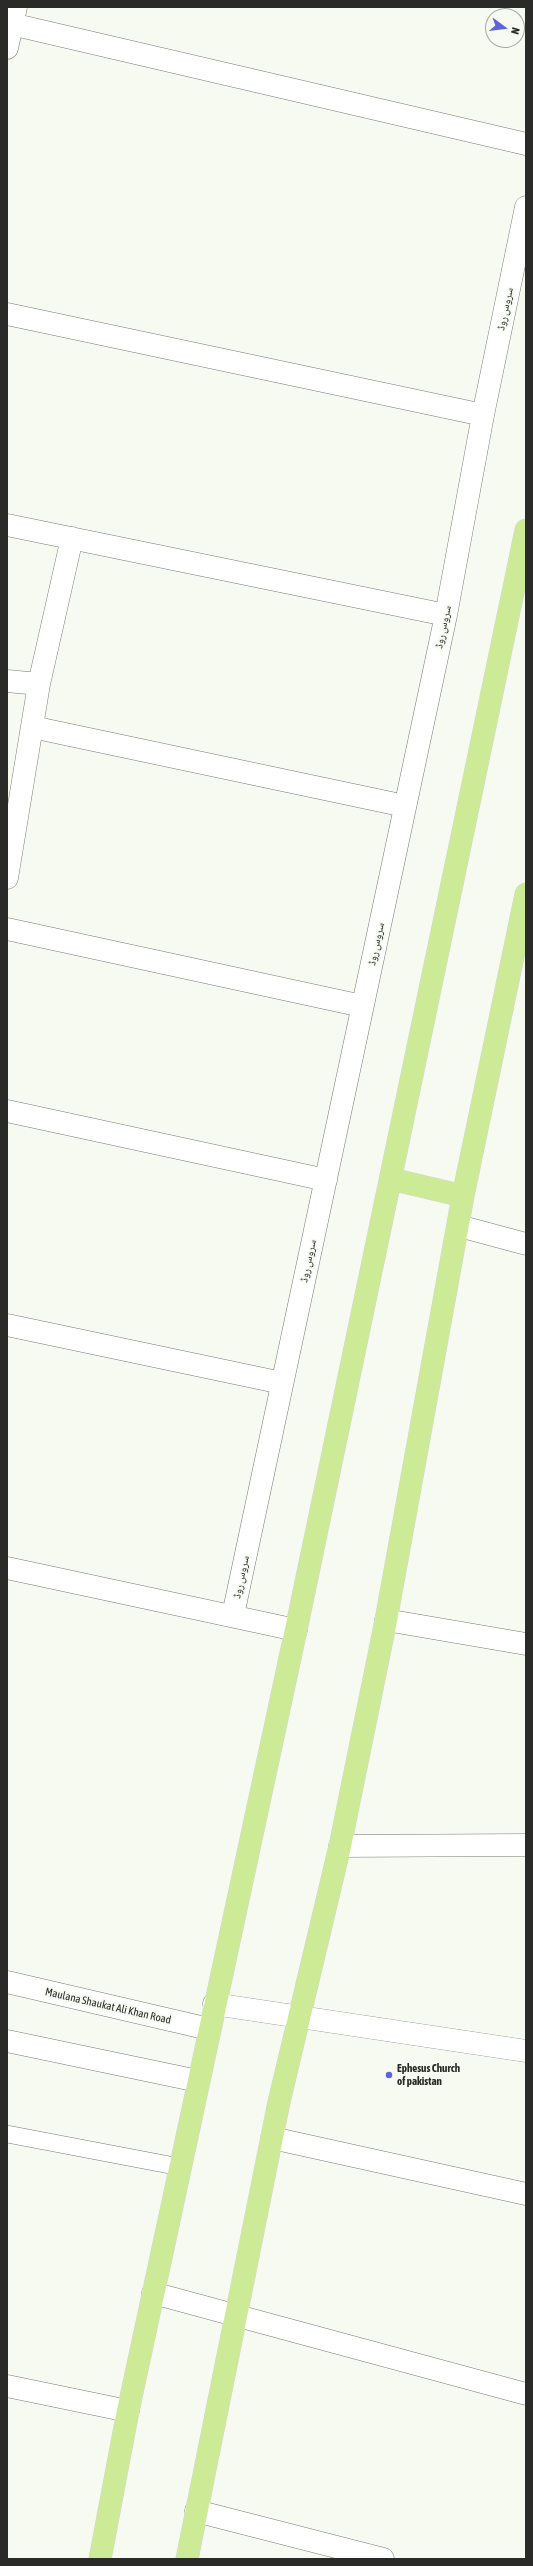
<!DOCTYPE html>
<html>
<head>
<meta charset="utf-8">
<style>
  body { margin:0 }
  #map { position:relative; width:533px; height:2566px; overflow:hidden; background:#f6faf1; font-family:"Asap Condensed",sans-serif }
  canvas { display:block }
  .frame { position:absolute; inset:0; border:8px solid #2a2b28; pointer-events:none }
  .north { position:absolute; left:485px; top:8px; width:40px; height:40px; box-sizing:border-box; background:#f6faf1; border:1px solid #a4a7a1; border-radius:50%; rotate:105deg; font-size:11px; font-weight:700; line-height:16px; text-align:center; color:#2a2b28 }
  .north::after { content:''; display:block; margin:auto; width:14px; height:18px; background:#5e63db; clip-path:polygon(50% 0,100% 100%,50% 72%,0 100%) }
</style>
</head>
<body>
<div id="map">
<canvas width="533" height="2566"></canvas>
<div class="frame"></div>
<div class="north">N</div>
</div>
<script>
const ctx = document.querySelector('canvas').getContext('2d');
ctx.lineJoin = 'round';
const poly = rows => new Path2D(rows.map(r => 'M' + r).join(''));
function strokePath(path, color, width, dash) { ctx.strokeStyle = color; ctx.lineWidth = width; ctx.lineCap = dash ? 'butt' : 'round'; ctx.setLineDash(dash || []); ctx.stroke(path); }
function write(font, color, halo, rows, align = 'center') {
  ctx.font = font + ' "Asap Condensed","Noto Naskh Arabic",sans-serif'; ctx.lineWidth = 4; ctx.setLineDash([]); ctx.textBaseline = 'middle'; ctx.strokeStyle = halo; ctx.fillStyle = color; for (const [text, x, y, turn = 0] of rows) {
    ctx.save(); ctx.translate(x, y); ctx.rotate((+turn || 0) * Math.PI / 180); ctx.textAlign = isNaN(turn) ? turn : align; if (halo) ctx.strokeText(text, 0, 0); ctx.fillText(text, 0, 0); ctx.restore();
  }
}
const service = poly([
  [7,2134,180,2167]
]);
const minor = poly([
  [7,23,526,144],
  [7,48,16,7],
  [7,314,483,415],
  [7,525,446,615],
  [7,681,39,684],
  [32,727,405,806],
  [7,878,39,684,72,538],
  [7,929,362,1006],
  [7,1111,326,1180],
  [459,1226,526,1244],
  [7,1325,282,1383],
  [7,1568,296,1630],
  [233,1615,446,615,483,415,526,207],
  [386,1620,526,1644],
  [214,2004,526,2051],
  [272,2138,526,2194],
  [153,2293,526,2394],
  [7,2386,128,2411],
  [196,2511,383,2559]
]);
const tertiary = poly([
  [340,1846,526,1845]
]);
const secondary = poly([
  [7,1982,209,2029],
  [7,2041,198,2081]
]);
const primary = poly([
  [391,1179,463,1196],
  [100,2559,128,2411,296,1630,526,530],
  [187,2559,279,2102,340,1846,386,1620,463,1196,526,894]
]);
strokePath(service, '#787c74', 18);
strokePath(minor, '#787c74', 23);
strokePath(tertiary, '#787c74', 23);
strokePath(secondary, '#787c74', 23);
strokePath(primary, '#d4d5d4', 23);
strokePath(service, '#fff', 17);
strokePath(minor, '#fff', 22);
strokePath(tertiary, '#fff', 22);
strokePath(secondary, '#fff', 22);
strokePath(primary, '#cdeb96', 22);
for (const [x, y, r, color] of [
  [389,2075,4,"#5e63db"]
]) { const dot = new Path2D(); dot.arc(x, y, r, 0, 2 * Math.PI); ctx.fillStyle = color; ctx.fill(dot); strokePath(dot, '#f6faf1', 1.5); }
write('11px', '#2a2b28', '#f6faf1', [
  ["سروس روڈ",505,309,-78],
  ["سروس روڈ",443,627,-78],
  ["سروس روڈ",376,944,-78],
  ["سروس روڈ",308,1261,-78],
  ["سروس روڈ",241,1577,-78],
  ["Maulana Shaukat Ali Khan Road",108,2006,13]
]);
write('bold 11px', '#2a2b28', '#f6faf1', [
  ["Ephesus Church",397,2069],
  ["of pakistan",397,2082]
], 'left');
</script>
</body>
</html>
